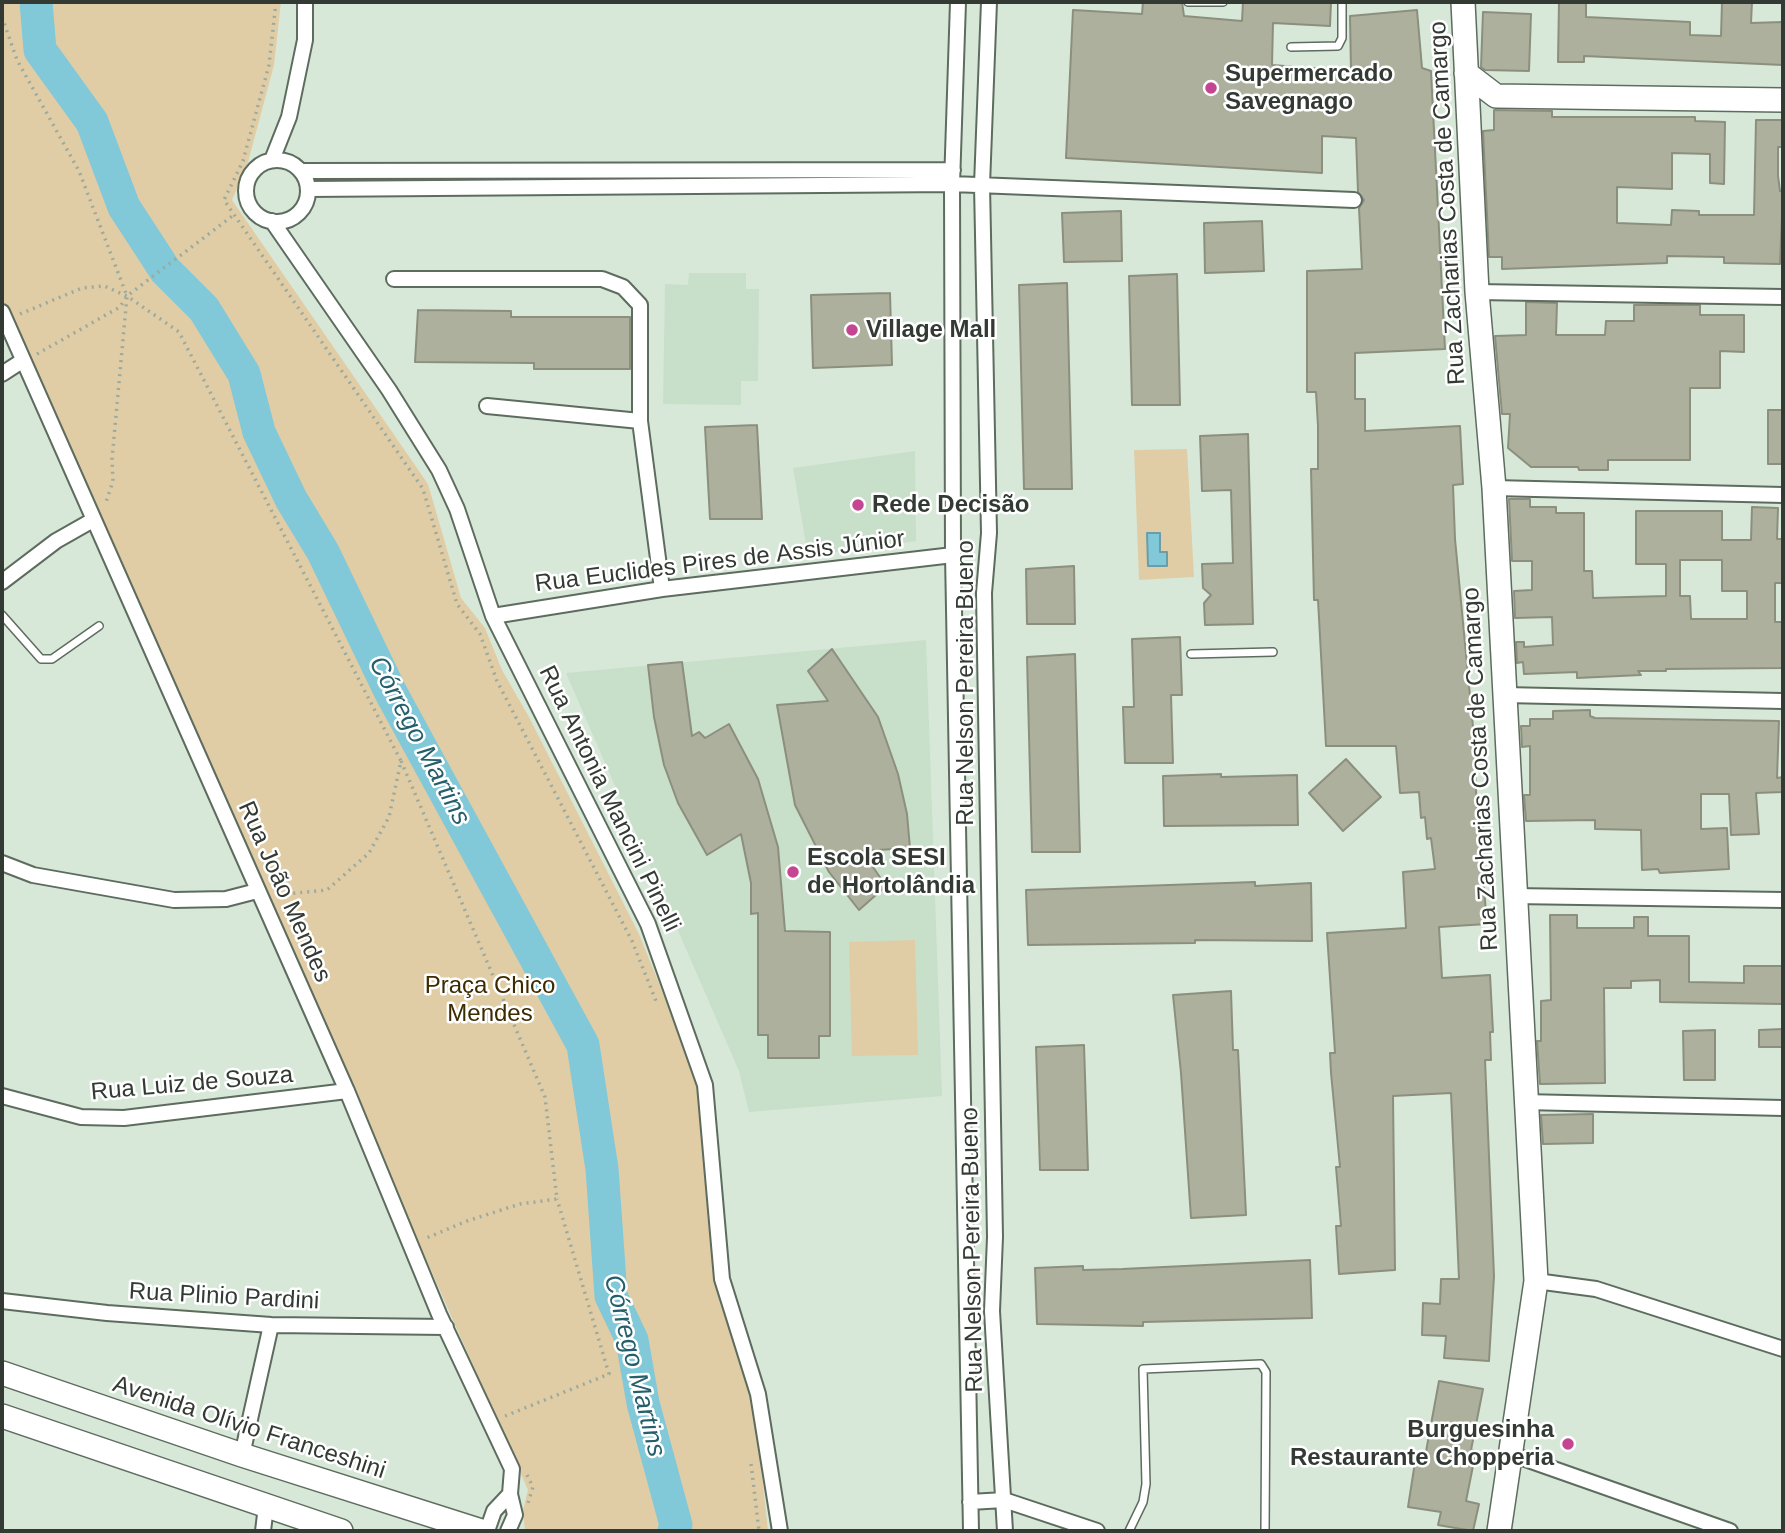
<!DOCTYPE html>
<html>
<head>
<meta charset="utf-8">
<style>
  body { margin:0 }
  #map { position:relative; width:1785px; height:1533px; overflow:hidden; background:#d7e8d9; font-family:Helvetica,sans-serif }
  canvas { display:block }
  .frame { position:absolute; inset:0; border:4px solid #333a34; pointer-events:none }
</style>
</head>
<body>
<div id="map">
<canvas width="1785" height="1533"></canvas>
<div class="frame"></div>
</div>
<script>
const ctx = document.querySelector('canvas').getContext('2d');
ctx.lineJoin = 'round';
function paint(path, color) {
  ctx.fillStyle = color;
  ctx.fill(path, 'evenodd');
}
function shape(rows) {
  const path = new Path2D();
  for (const r of rows) {
    if (r.length === 3) {
      path.moveTo(r[0] + r[2], r[1]);
      path.arc(r[0], r[1], r[2], 0, 2 * Math.PI);
      continue;
    }
    path.moveTo(r[0], r[1]);
    for (let i = 2; i < r.length; i += 2) path.lineTo(r[i], r[i + 1]);
  }
  return path;
}
function strokePath(path, color, width, dash) {
  ctx.strokeStyle = color;
  ctx.lineWidth = width;
  ctx.lineCap = dash ? 'butt' : 'round';
  ctx.setLineDash(dash || []);
  ctx.stroke(path);
}
function write(font, color, halo, rows, align = 'center') {
  ctx.font = font + ' Helvetica,sans-serif';
  ctx.lineWidth = 5;
  ctx.setLineDash([]);
  ctx.textBaseline = 'middle';
  ctx.strokeStyle = halo;
  ctx.fillStyle = color;
  for (const [text, x, y, turn = 0] of rows) {
    ctx.save();
    ctx.translate(x, y);
    ctx.rotate((+turn || 0) * Math.PI / 180);
    ctx.textAlign = isNaN(turn) ? turn : align;
    if (halo) ctx.strokeText(text, 0, 0);
    ctx.fillText(text, 0, 0);
    ctx.restore();
  }
}
paint(shape([
  [689,273,746,273,746,289,759,289,758,381,741,381,741,405,663,404,665,284,688,285],
  [915,451,916,541,808,556,793,468],
  [926,640,942,1096,749,1112,739,1071,566,673]
]), '#c8dfca');
paint(shape([
  [2,2,281,2,274,65,247,166,232,200,428,484,461,598,485,628,502,670,529,717,639,934,683,1043,699,1082,715,1284,753,1392,768,1531,525,1531,523,1510,528,1490,2,298],
  [1187,449,1194,577,1139,580,1134,450],
  [915,940,918,1055,852,1056,849,942]
]), '#e1cda5');
const water = shape([
  [1147,533,1160,533,1160,552,1167,552,1167,566,1148,566,1147,533]
]);
paint(water, '#81c8d8');
strokePath(water, '#6a9da7', 2);
strokePath(shape([
  [36,2,40,50,92,122,124,207,165,270,204,309,244,374,259,432,291,499,323,552,390,691,583,1045,602,1169,611,1296,632,1340,643,1403,676,1525,674,1531]
]), '#81c8d8', 33);
const building = shape([
  [1143,2,1182,2,1184,16,1242,21,1243,2,1331,2,1330,26,1273,23,1272,65,1351,71,1350,16,1417,10,1422,68,1431,71,1445,349,1355,353,1355,399,1365,399,1365,431,1460,426,1463,484,1453,485,1455,539,1473,727,1477,812,1482,812,1484,839,1480,840,1487,924,1439,927,1442,978,1490,975,1493,1032,1490,1032,1491,1060,1485,1060,1494,1276,1489,1361,1444,1358,1446,1336,1422,1335,1423,1303,1440,1304,1441,1279,1459,1279,1451,1093,1393,1096,1395,1270,1339,1274,1336,1226,1341,1226,1336,1167,1340,1167,1331,1073,1330,1053,1335,1053,1327,933,1406,928,1403,872,1435,869,1431,838,1427,839,1425,817,1421,818,1419,792,1400,793,1396,746,1326,746,1318,600,1314,600,1311,469,1318,469,1318,426,1316,392,1307,392,1307,271,1362,269,1359,208,1364,200,1358,192,1356,138,1322,136,1322,173,1066,158,1073,10,1142,14,1143,2],
  [1559,2,1586,2,1586,17,1690,22,1690,35,1721,36,1722,2,1752,2,1751,23,1783,22,1783,65,1584,56,1584,62,1558,62,1559,2],
  [1483,12,1531,14,1529,71,1485,70,1481,67,1483,12],
  [1494,110,1552,111,1552,117,1695,117,1695,121,1725,122,1724,184,1710,183,1710,154,1672,153,1672,189,1617,187,1617,223,1671,225,1672,210,1699,211,1699,215,1754,215,1756,120,1783,120,1783,147,1778,147,1778,176,1780,191,1783,191,1780,264,1724,263,1724,257,1667,256,1667,263,1502,269,1502,257,1489,257,1483,131,1494,130,1494,110],
  [1121,211,1122,261,1064,262,1062,213,1121,211],
  [1262,221,1264,271,1205,273,1204,223,1262,221],
  [1177,274,1180,405,1132,405,1129,276,1177,274],
  [1067,283,1072,489,1024,489,1019,285,1067,283],
  [890,293,892,365,813,368,811,295,890,293],
  [1526,302,1557,303,1556,335,1605,335,1606,321,1634,321,1634,305,1700,305,1700,315,1744,315,1744,352,1720,351,1720,388,1690,388,1690,460,1608,460,1608,470,1579,470,1578,467,1531,467,1508,448,1510,414,1502,414,1495,336,1526,335,1526,302],
  [418,310,511,311,511,317,630,317,630,369,534,369,534,363,415,362,418,310],
  [1768,410,1783,410,1783,464,1768,464,1768,410],
  [757,425,762,519,710,519,705,427,757,425],
  [1248,434,1253,624,1205,625,1204,603,1211,595,1203,588,1202,564,1233,563,1231,490,1202,491,1200,436,1248,434],
  [1509,499,1530,499,1530,507,1556,507,1556,513,1584,513,1584,571,1592,571,1593,598,1666,596,1666,564,1636,564,1636,511,1722,511,1722,540,1751,540,1752,507,1778,508,1777,539,1783,539,1783,583,1775,583,1775,622,1783,622,1783,668,1666,669,1666,671,1638,671,1641,675,1577,678,1577,672,1524,674,1523,662,1517,663,1516,642,1524,642,1524,647,1553,645,1552,617,1515,618,1514,591,1532,590,1532,561,1512,561,1509,499],
  [1680,560,1722,560,1722,591,1747,591,1747,619,1691,619,1690,596,1680,596,1680,560],
  [1074,566,1075,624,1027,624,1026,569,1074,566],
  [1180,637,1182,695,1171,695,1173,763,1125,763,1123,707,1134,707,1132,639,1180,637],
  [832,649,878,717,898,774,907,814,910,848,862,851,886,886,859,910,829,872,795,805,777,705,828,701,808,671,832,649],
  [1075,654,1080,852,1032,852,1027,657,1075,654],
  [682,662,692,736,699,732,705,738,729,724,758,779,778,847,785,931,830,932,830,1036,819,1036,819,1058,768,1058,768,1035,758,1035,758,913,751,914,751,883,741,834,707,855,678,803,664,765,654,717,648,665,682,662],
  [1590,710,1590,716,1595,718,1779,721,1777,778,1783,777,1783,792,1756,793,1759,834,1731,835,1729,794,1701,794,1701,829,1727,828,1729,869,1660,873,1658,869,1642,870,1641,830,1595,829,1595,820,1526,821,1524,795,1530,795,1530,746,1522,747,1521,726,1530,726,1530,719,1553,719,1553,711,1590,710],
  [1346,759,1381,797,1343,831,1309,793,1346,759],
  [1221,774,1221,777,1297,775,1298,825,1164,826,1163,776,1221,774],
  [1255,882,1255,886,1311,883,1312,941,1195,940,1195,943,1028,945,1026,890,1255,882],
  [1550,915,1577,915,1577,928,1634,928,1634,917,1648,917,1648,936,1689,936,1689,982,1744,983,1744,966,1783,966,1783,1004,1660,1002,1660,980,1631,981,1631,988,1604,988,1605,1083,1540,1084,1537,1041,1541,1041,1541,1001,1551,1000,1550,915],
  [1231,991,1233,1050,1238,1050,1246,1215,1191,1218,1181,1073,1173,995,1231,991],
  [1783,1029,1783,1047,1759,1047,1759,1030,1783,1029],
  [1715,1030,1715,1080,1684,1080,1683,1031,1715,1030],
  [1084,1045,1088,1170,1040,1170,1036,1047,1084,1045],
  [1593,1114,1593,1143,1543,1144,1541,1115,1593,1114],
  [1310,1260,1312,1318,1143,1322,1143,1326,1037,1324,1035,1268,1083,1266,1083,1270,1122,1269,1310,1260],
  [1439,1381,1483,1389,1471,1450,1476,1451,1466,1501,1479,1504,1473,1531,1438,1525,1441,1512,1408,1507,1416,1456,1425,1457,1439,1381]
]);
paint(building, '#acb09c');
strokePath(building, '#8c8f7d', 2);
const lane = shape([
  [1188,2,1223,2],
  [1291,47,1338,46,1342,38,1342,2],
  [2,615,41,659,52,659,99,626],
  [1191,654,1273,652],
  [1129,1531,1143,1502,1146,1484,1143,1369,1261,1364,1266,1372,1265,1531]
]);
const street = shape([
  [958,2,952,184,953,555,971,1531],
  [989,2,982,185,989,533,984,593,995,1237,992,1311,1005,1531],
  [272,160,289,117,305,40,305,2],
  [277,191,31],
  [301,171,953,170],
  [308,189,952,184,1354,200],
  [272,221,389,390,439,470,457,509,493,616,648,924,705,1085,722,1279,758,1394,780,1531],
  [394,279,602,279,623,287,640,305,640,421,662,589],
  [1477,292,1783,297],
  [2,312,347,1091,439,1314,512,1469,510,1494,515,1515,508,1531],
  [2,374,22,361],
  [487,406,640,421],
  [1494,488,1783,495],
  [2,582,56,541,93,520],
  [493,616,662,589,953,555],
  [1504,695,1783,701],
  [2,863,33,875,174,900,226,899,257,891],
  [1513,896,1783,900],
  [2,1096,81,1117,124,1118,347,1091],
  [1524,1102,1783,1108],
  [1536,1281,1596,1289,1783,1349],
  [2,1301,107,1313,271,1325,446,1327],
  [1511,1454,1730,1531],
  [242,1455,271,1325],
  [970,1502,1004,1500,1097,1531],
  [263,1531,266,1506],
  [487,1531,494,1511,510,1494]
]);
const primary = shape([
  [1463,2,1477,292,1494,488,1536,1281,1499,1531],
  [1466,73,1496,96,1783,100],
  [2,1373,242,1455,481,1531],
  [2,1416,341,1531]
]);
strokePath(lane, '#5d6c5e', 10);
strokePath(street, '#5d6c5e', 18);
strokePath(primary, '#5d6c5e', 26);
strokePath(shape([
  [276,2,269,65,243,161,224,200,423,489,457,604,480,634,497,681,632,941,656,1001],
  [2,17,17,60,79,171,127,296,112,459,113,481,105,505],
  [20,314,82,288,104,286,127,296,179,332,401,761,389,817,369,853,327,890,275,895],
  [37,354,120,307,127,296,235,214],
  [401,761,545,1097,557,1199,520,1204,467,1221,424,1239],
  [505,1416,609,1374,557,1199],
  [751,1464,759,1531],
  [527,1475,533,1487,528,1503]
]), '#9caa9e', 3.5, [2, 5]);
strokePath(lane, '#fff', 7);
strokePath(street, '#fff', 14);
strokePath(primary, '#fff', 23);
for (const [x, y, r, color] of [
  [1211,88,7,"#c44693"],
  [852,330,7,"#c44693"],
  [858,505,7,"#c44693"],
  [793,872,7,"#c44693"],
  [1568,1444,7,"#c44693"]
]) {
  const dot = new Path2D();
  dot.arc(x, y, r, 0, 2 * Math.PI);
  ctx.fillStyle = color;
  ctx.fill(dot);
  strokePath(dot, '#fff', 2.5);
}
write('bold 24px', '#333a34', '#fff', [
  ["Supermercado",1225,74],
  ["Savegnago",1225,102],
  ["Village Mall",866,330],
  ["Rede Decisão",872,505],
  ["Escola SESI",807,858],
  ["de Hortolândia",807,886],
  ["Burguesinha",1554,1430,"right"],
  ["Restaurante Chopperia",1554,1458,"right"]
], 'left');
write('24px', '#333a34', '#fff', [
  ["Rua Zacharias Costa de Camargo",1448,203,-93],
  ["Rua Euclides Pires de Assis Júnior",720,562,-7],
  ["Rua Nelson Pereira Bueno",966,683,-90],
  ["Rua Zacharias Costa de Camargo",1481,769,-93],
  ["Rua Antonia Mancini Pinelli",609,799,64],
  ["Rua João Mendes",284,892,66],
  ["Rua Luiz de Souza",192,1084,-5],
  ["Rua Nelson Pereira Bueno",973,1250,-91],
  ["Rua Plinio Pardini",224,1297,3],
  ["Avenida Olívio Franceshini",249,1428,18]
]);
write('24px', '#3d2b00', '#fff', [
  ["Praça Chico",490,986],
  ["Mendes",490,1014]
]);
write('italic 26px', '#245f6b', '#fff', [
  ["Córrego Martins",419,741,62],
  ["Córrego Martins",634,1366,76]
]);
</script>
</body>
</html>
